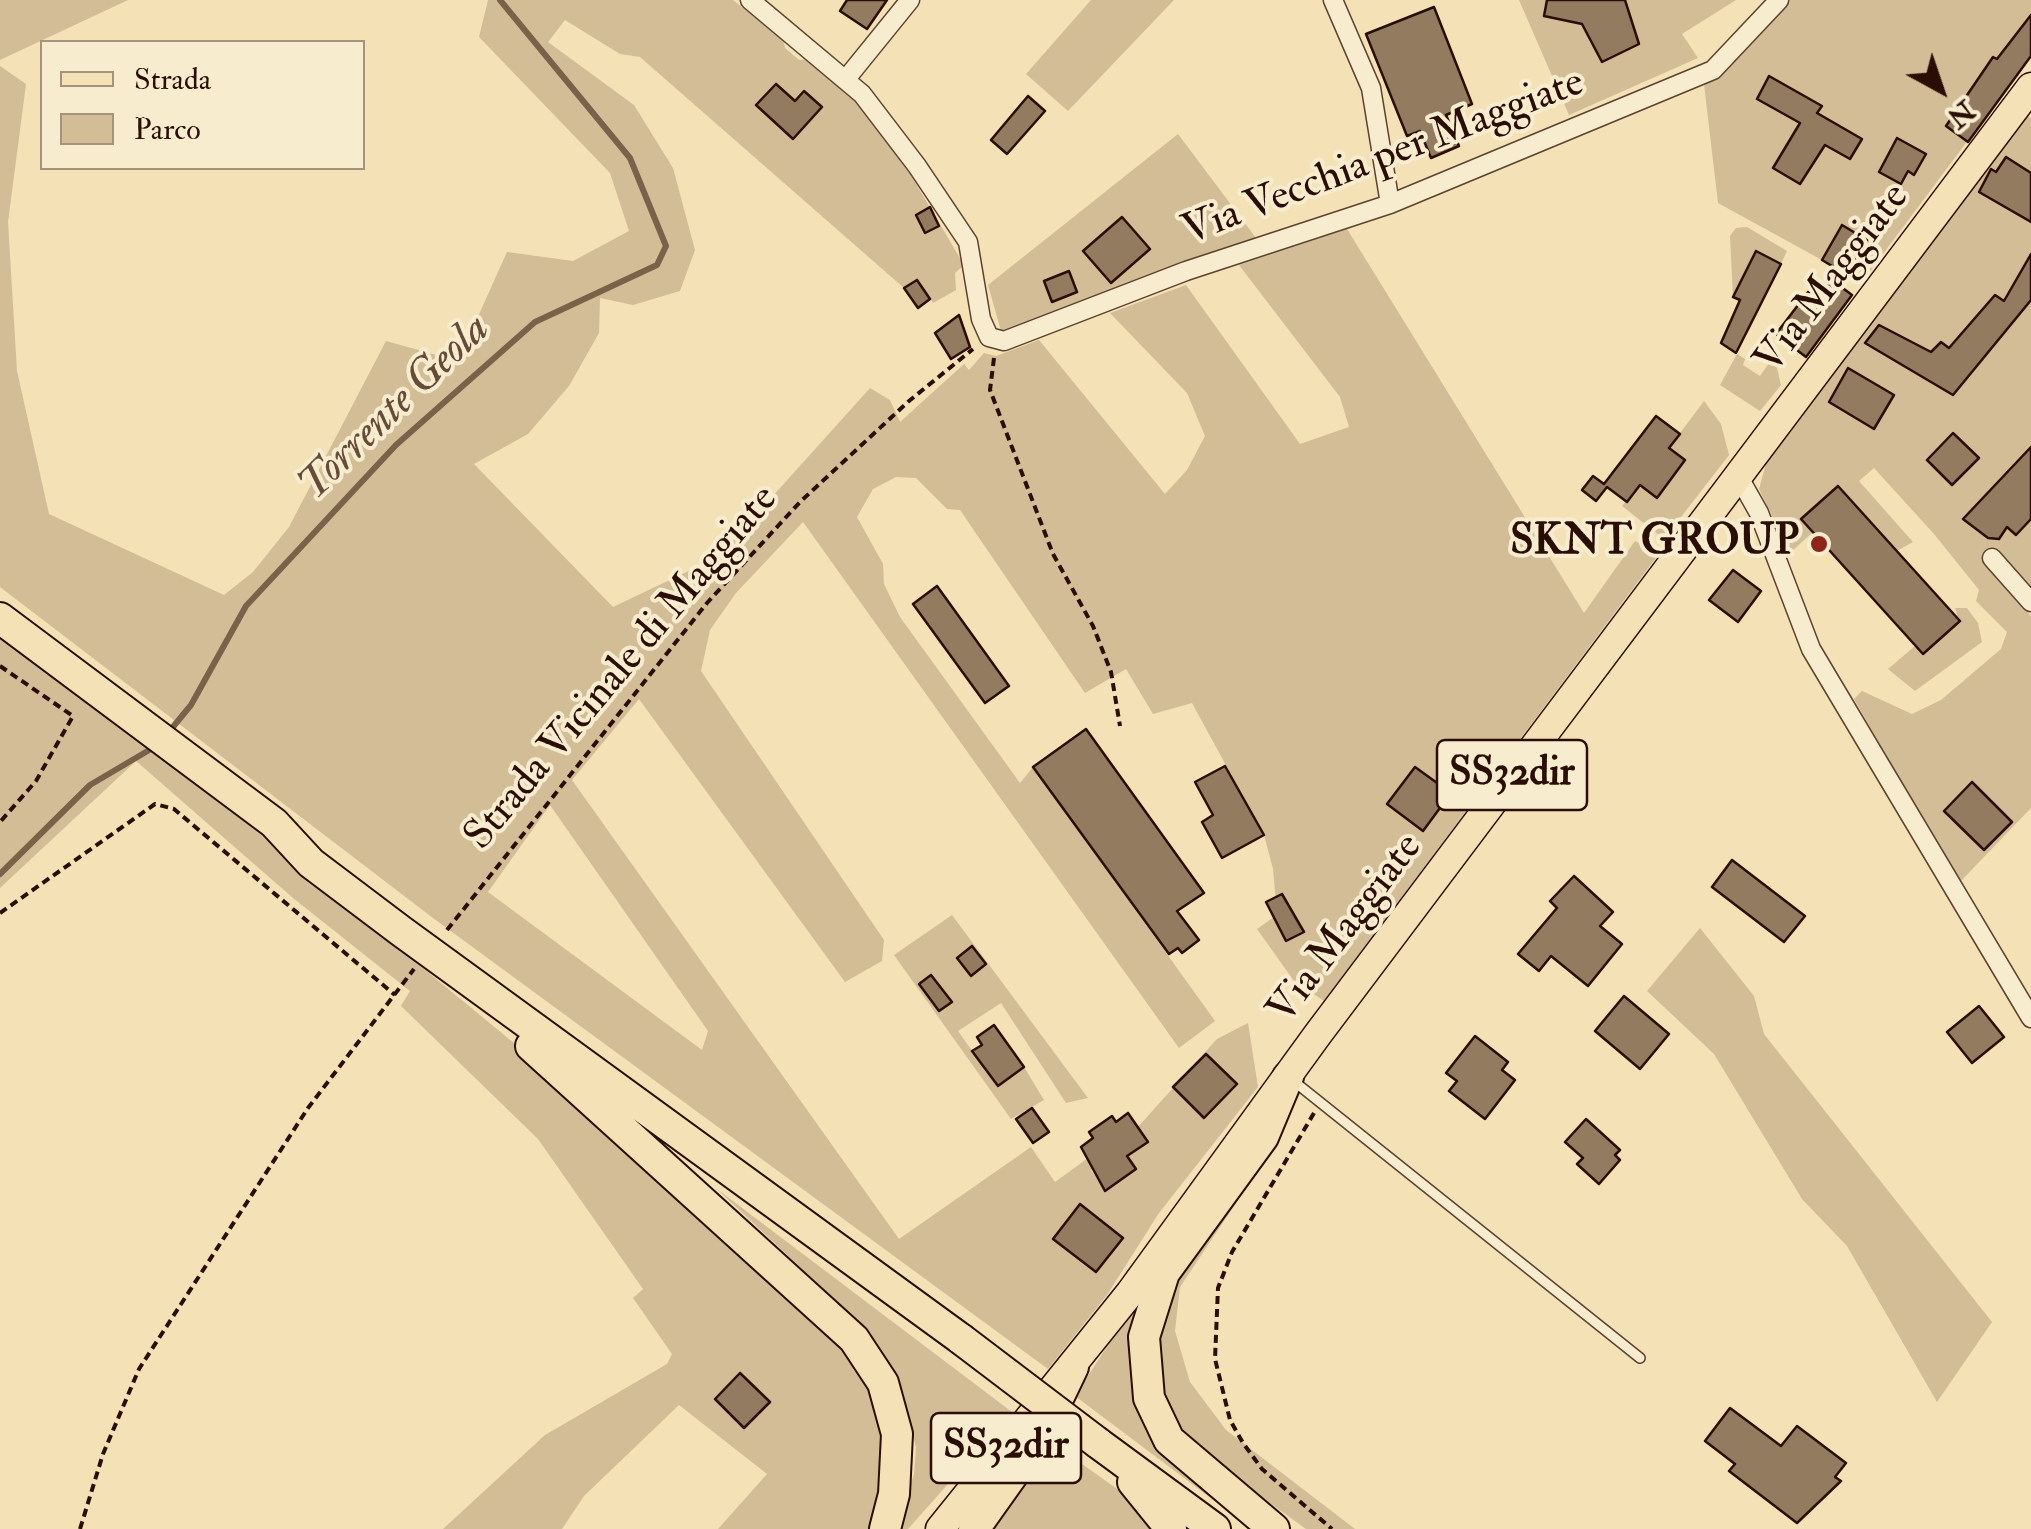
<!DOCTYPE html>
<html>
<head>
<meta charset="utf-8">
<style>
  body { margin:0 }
  #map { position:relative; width:2031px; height:1529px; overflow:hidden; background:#f4e1b5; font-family:"IM FELL Double Pica",serif }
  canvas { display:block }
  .legend { position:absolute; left:40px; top:40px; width:325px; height:130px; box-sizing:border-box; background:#f8eccf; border:2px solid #a6937d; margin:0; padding:12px 18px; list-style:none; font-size:30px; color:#2a0d03 }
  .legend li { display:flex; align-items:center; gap:20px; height:50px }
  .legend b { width:50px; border:2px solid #a6937d }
  .north { position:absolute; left:1891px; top:40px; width:100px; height:100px; -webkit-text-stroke:8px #f8eccf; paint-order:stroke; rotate:140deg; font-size:28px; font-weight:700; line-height:40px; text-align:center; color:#2a0d03 }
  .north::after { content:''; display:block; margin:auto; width:35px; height:45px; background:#2a0d03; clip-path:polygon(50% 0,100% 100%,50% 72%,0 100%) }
</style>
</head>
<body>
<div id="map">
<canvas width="2031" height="1529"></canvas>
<ul class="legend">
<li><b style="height:12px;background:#f4e1b5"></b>Strada</li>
<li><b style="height:28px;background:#d2bd97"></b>Parco</li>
</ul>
<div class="north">N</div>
</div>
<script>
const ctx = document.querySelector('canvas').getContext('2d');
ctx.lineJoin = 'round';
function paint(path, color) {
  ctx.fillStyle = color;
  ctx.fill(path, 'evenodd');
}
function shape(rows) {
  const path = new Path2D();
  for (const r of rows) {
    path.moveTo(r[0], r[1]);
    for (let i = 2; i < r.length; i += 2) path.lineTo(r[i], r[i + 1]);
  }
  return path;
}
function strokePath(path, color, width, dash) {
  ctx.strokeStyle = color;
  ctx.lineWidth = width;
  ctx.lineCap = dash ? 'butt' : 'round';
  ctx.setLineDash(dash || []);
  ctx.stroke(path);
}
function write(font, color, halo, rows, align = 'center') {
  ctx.font = font + ' "IM FELL Double Pica",serif';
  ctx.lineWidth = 8;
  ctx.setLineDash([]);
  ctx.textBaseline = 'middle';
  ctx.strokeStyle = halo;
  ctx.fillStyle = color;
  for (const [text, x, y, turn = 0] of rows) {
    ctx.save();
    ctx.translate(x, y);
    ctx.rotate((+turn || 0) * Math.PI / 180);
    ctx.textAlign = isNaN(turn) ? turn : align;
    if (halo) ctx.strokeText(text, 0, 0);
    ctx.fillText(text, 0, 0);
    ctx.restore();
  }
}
paint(shape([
  [0,0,128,0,0,60],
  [488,0,733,0,783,39,785,48,799,60,810,59,860,105,902,160,964,265,955,273,956,290,933,303,917,280,904,288,640,57,620,54,565,20,548,42,634,105,673,168,695,250,680,291,633,305,600,298,599,333,569,386,528,434,474,464,613,607,718,557,870,388,890,400,900,422,964,364,969,370,984,353,996,356,1039,340,1165,494,1187,470,1205,436,1187,393,1110,313,1186,285,1300,444,1349,427,1340,397,1239,265,1347,229,1584,613,1635,541,1658,555,1324,1001,1294,981,1257,929,1277,915,1273,869,1264,835,1192,703,1153,714,1126,669,1085,693,960,510,947,509,916,478,896,477,873,489,857,517,883,564,884,584,900,617,1020,783,1033,767,1215,1021,1179,1048,803,522,736,593,710,630,701,671,884,940,882,961,845,982,639,699,572,780,899,1239,1031,1147,1055,1182,1088,1158,1095,1167,1091,1170,1105,1190,1127,1156,1147,1142,1137,1128,1217,1039,1248,1023,1258,1087,1159,1213,1107,1295,1048,1369,433,918,0,587,0,66,26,84,8,222,17,371,49,514,224,595,253,572,289,527,386,341,458,361,507,252,573,261,629,231,610,173,479,37],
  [550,805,708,1031,702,1050,488,892],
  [1091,0,1174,0,1068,111,1026,74],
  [1519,0,1736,0,1682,34,1698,58,1569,115],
  [1787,0,2031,0,2031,56,1862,282,1718,203,1704,84],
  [2026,115,2031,118,2031,588,2018,602,2031,616,2031,808,1959,883,1854,699,1862,691,1912,714,1941,700,2001,649,2007,632,1976,601,1979,590,1934,534,1874,468,1859,481,1913,542,1895,552,1802,520,1813,532,1790,553,1759,489,1767,460],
  [1178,134,1256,238,1001,331,988,285],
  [1747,227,1787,251,1781,264,1756,252,1733,297,1730,236,1736,228],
  [1737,354,1745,359,1743,365,1760,376,1774,356,1781,385,1760,411,1720,385],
  [1704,401,1721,424,1729,455,1664,539,1622,506,1640,485,1657,497,1685,461,1669,448],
  [1955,608,1967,608,1978,623,1982,642,1915,691,1888,669,1915,646,1924,654,1959,621],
  [0,629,266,835,310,884,351,909,520,1048,840,1340,871,1379,889,1424,878,1514,869,1529,718,1529,767,1474,679,1405,584,1496,562,1529,443,1529,545,1435,667,1364,672,1354,633,1298,643,1289,538,1139,401,1006,410,991,293,898,136,761,0,888],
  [952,915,1088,1098,1066,1103,1001,1003,958,1031,997,1086,1024,1067,1044,1100,1011,1119,894,955],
  [1700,928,1754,996,1764,1034,1992,1322,1937,1402,1847,1246,1802,1199,1714,1054,1647,991],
  [1254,1176,1180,1287,1175,1331,1190,1382,1226,1430,1355,1529,1306,1529,1205,1456,1175,1426,1158,1387,1155,1342,1163,1305,1182,1269],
  [717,1189,1012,1412,908,1529,896,1529,914,1474,916,1447,897,1375,867,1330],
  [1132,1308,1139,1313,1136,1392,1252,1529,1075,1396],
  [1051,1442,1144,1508,1159,1529,984,1529]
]), '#d2bd97');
strokePath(shape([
  [168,733,191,705,246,606,396,445,535,322,657,265,666,246,630,158,500,0],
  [0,874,90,785,156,746]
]), '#7a6149', 6);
const building = shape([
  [847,0,887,0,867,29,840,11,847,0],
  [1547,0,1625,0,1639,44,1602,62,1582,24,1544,16,1547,0],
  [1434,7,1472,104,1446,115,1459,146,1431,158,1420,131,1407,136,1366,34,1434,7],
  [2031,15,2031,56,1968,142,1946,126,1993,57,1997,59,2031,15],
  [1769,76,1822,106,1817,113,1862,139,1850,159,1825,145,1800,184,1773,168,1800,123,1757,99,1769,76],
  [776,84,795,101,804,91,822,107,793,139,756,105,776,84],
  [1028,96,1045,111,1007,154,991,140,1028,96],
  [1897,138,1926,154,1914,175,1908,171,1901,184,1879,172,1897,138],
  [2006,157,2031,173,2031,222,1979,192,1991,169,1996,172,2006,157],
  [930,207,939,226,925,233,916,215,930,207],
  [1122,217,1150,249,1111,283,1083,251,1122,217],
  [1842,225,1867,240,1847,275,1822,260,1842,225],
  [1756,251,1781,264,1736,353,1721,343,1740,300,1733,297,1756,251],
  [2031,254,2031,300,1953,395,1865,343,1879,325,1931,352,1941,342,1949,348,1995,295,2004,301,2031,254],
  [1069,271,1077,292,1052,302,1044,281,1069,271],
  [917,280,930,299,918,308,904,288,917,280],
  [1832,280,1852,295,1806,357,1776,334,1808,292,1817,299,1832,280],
  [959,315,970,347,951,359,935,333,959,315],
  [1848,368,1894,395,1874,429,1829,402,1848,368],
  [1656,416,1680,434,1669,448,1685,460,1657,498,1640,485,1627,502,1607,487,1596,501,1582,490,1593,476,1604,484,1656,416],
  [1953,433,1979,458,1952,485,1927,460,1953,433],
  [2031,447,2031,519,2016,535,2007,527,1999,539,1988,538,1963,519,2031,447],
  [1838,486,1960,621,1923,654,1801,519,1838,486],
  [1733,570,1761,591,1738,622,1709,600,1733,570],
  [937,586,1009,686,985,703,913,604,937,586],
  [1086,729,1204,893,1177,911,1199,940,1182,953,1178,948,1169,954,1033,767,1086,729],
  [1225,766,1264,835,1222,858,1202,822,1213,815,1195,782,1225,766],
  [1415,767,1451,793,1423,831,1387,804,1415,767],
  [1972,782,2012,822,1984,850,1944,811,1972,782],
  [1732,860,1805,916,1784,942,1712,887,1732,860],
  [1574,876,1613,912,1600,926,1622,944,1588,986,1551,956,1539,971,1518,954,1557,908,1550,901,1574,876],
  [1282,894,1304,932,1286,941,1266,902,1282,894],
  [972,946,986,964,971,976,957,958,972,946],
  [931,975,952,1002,939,1011,919,984,931,975],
  [1624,996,1669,1034,1640,1069,1595,1031,1624,996],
  [1979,1006,2004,1037,1972,1063,1947,1032,1979,1006],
  [994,1025,1024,1067,998,1086,972,1051,982,1045,977,1037,994,1025],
  [1475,1036,1508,1062,1502,1070,1515,1080,1485,1119,1449,1091,1457,1081,1446,1073,1475,1036],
  [1206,1054,1237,1084,1204,1118,1173,1087,1206,1054],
  [1032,1108,1049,1132,1033,1143,1016,1119,1032,1108],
  [1128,1113,1148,1142,1127,1156,1136,1169,1105,1191,1081,1147,1093,1138,1089,1132,1112,1116,1116,1122,1128,1113],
  [1586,1119,1620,1150,1615,1155,1620,1160,1599,1184,1577,1164,1583,1158,1565,1142,1586,1119],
  [1080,1204,1123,1238,1096,1272,1053,1239,1080,1204],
  [740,1373,770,1402,744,1428,715,1399,740,1373],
  [1730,1408,1781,1446,1797,1426,1846,1463,1835,1477,1841,1481,1797,1523,1729,1471,1735,1464,1705,1441,1730,1408]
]);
paint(building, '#937b60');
strokePath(building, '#2a0d03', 2.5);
const service = shape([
  [1291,1079,1640,1358]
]);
const minor = shape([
  [750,0,862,94,917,166,968,242,981,319,989,337,1004,341,1186,271,1390,204,1713,70,1779,0],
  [1333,0,1371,88,1390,204],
  [846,79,910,0],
  [1737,474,1759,513,1811,649,2031,1018],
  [1992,558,2031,602]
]);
const primary = shape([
  [940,1529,1130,1293,1318,1034,2031,87]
]);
const trunk = shape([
  [0,618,274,823,311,863,401,931,961,1339],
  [531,1046,854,1339,883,1383,897,1434,894,1494,885,1529],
  [1098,1443,1215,1529],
  [1133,1482,1171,1529],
  [974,1529,1040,1436,1073,1367],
  [1274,1529,1169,1440,1149,1398,1144,1337,1164,1273,1263,1137,1288,1077]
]);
strokePath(service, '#5c4230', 12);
strokePath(minor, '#5c4230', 21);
strokePath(primary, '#2a0d03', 31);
strokePath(trunk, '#2a0d03', 34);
strokePath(shape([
  [994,358,990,390,1053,554,1093,626,1111,672,1120,726],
  [0,666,73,716,36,781,0,822],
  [0,913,155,804,174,809,395,995],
  [447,930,707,603,800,502,909,401,973,349],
  [1314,1113,1232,1252,1218,1288,1215,1359,1230,1420,1243,1443,1262,1469,1332,1529],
  [80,1529,103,1454,139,1369,308,1108,414,969]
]), '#2a0d03', 4, [8, 5]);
strokePath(service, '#f8eccf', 9);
strokePath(minor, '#f8eccf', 18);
strokePath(primary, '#f4e1b5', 28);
strokePath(trunk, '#f4e1b5', 30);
const trunkBridge = shape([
  [961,1339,1098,1443]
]);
strokePath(trunkBridge, '#2a0d03', 34, []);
strokePath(trunkBridge, '#f4e1b5', 30);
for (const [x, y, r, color] of [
  [1819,544,10,"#8f2418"]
]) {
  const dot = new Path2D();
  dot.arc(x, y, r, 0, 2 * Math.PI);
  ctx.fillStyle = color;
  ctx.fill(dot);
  strokePath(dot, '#f8eccf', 4);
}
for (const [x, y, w] of [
  [1512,775,150],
  [1006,1448,150]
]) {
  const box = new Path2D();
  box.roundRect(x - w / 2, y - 35, w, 70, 8);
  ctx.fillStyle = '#f8eccf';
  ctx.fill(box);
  strokePath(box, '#2a0d03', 2.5);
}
write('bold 40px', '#2a0d03', null, [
  ["SS32dir",1512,775],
  ["SS32dir",1006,1448]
]);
write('42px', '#2a0d03', '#f8eccf', [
  ["Via Vecchia per Maggiate",1384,159,-21],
  ["Via Maggiate",1834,280,-53],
  ["Strada Vicinale di Maggiate",623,669,-50],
  ["Via Maggiate",1347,930,-53]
]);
write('bold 42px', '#2a0d03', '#f8eccf', [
  ["SKNT GROUP",1799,544]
], 'right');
write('italic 45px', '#664c38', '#f8eccf', [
  ["Torrente Geola",396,409,-44]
]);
</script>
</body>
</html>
